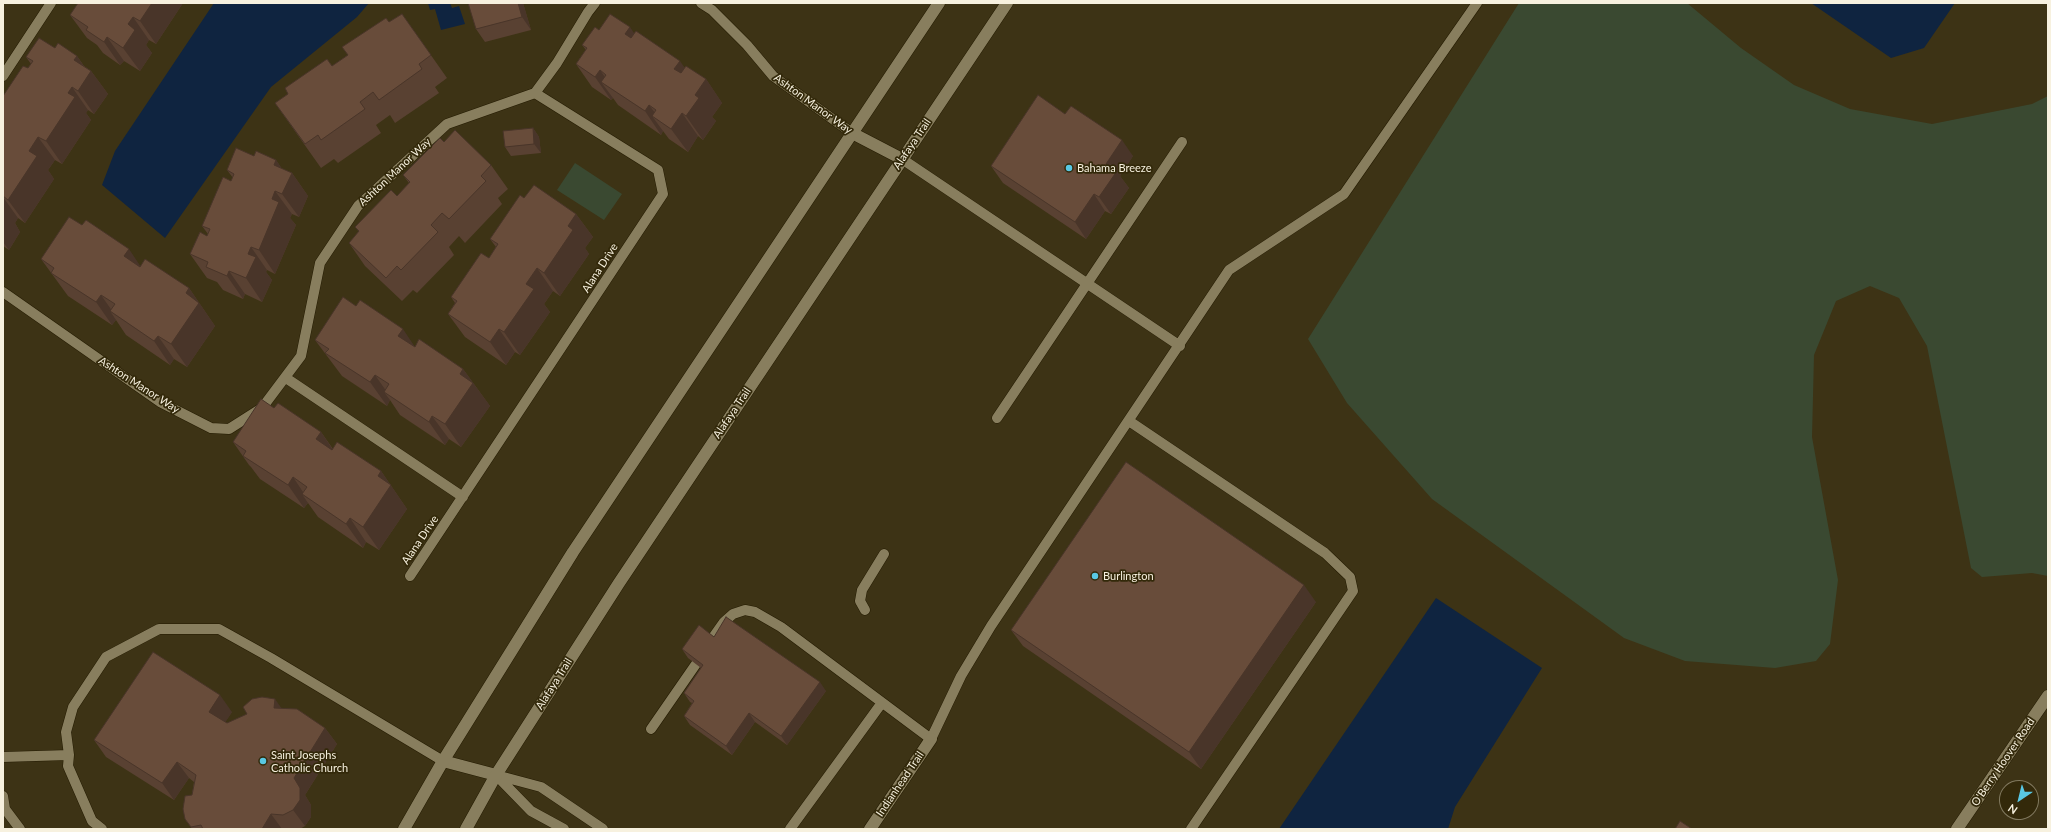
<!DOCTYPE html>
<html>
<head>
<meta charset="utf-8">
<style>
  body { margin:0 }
  #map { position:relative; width:2051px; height:832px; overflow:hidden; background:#3d3315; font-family:Lato,sans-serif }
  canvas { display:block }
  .frame { position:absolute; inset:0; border:4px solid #f7f1df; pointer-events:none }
  .north { position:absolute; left:1999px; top:780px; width:40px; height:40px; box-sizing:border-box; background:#33290a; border:1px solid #81795f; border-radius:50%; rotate:215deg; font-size:11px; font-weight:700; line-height:16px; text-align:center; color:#f7f1df }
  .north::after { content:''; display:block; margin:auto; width:14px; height:18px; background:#59c8e4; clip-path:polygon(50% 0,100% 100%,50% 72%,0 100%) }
</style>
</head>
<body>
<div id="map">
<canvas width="2051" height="832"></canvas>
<div class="frame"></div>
<div class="north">N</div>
</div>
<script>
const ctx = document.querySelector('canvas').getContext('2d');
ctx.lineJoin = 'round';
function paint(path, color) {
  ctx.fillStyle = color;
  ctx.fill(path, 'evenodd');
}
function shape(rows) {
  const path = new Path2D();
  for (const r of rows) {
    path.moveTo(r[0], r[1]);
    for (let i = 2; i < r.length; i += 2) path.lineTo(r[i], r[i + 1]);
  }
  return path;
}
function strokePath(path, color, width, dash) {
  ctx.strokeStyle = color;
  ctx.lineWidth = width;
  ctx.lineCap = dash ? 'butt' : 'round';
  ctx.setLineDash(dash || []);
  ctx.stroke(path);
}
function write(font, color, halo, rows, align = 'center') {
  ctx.font = font + ' Lato,sans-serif';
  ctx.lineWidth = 3.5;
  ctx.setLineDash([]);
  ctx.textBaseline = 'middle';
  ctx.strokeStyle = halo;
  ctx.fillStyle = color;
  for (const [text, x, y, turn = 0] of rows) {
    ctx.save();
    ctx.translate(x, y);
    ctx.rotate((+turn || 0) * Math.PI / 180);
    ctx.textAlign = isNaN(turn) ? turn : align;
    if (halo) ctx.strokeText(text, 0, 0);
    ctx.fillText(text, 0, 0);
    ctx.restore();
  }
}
paint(shape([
  [1519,3,1687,3,1741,48,1794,85,1850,109,1932,124,2032,104,2048,96,2048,576,2032,573,1982,577,1971,568,1927,346,1899,298,1870,286,1836,301,1814,355,1812,437,1838,580,1830,644,1816,661,1775,668,1685,661,1624,638,1432,499,1347,403,1308,339],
  [575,163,622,194,604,220,557,190]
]), '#3a4931');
paint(shape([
  [214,3,369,3,357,17,271,87,165,238,102,185,115,151],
  [428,3,450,3,452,8,459,6,465,24,441,30,435,9,430,10],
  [1811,3,1955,3,1924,48,1891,58],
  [1436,598,1542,668,1455,807,1448,829,1279,829]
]), '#0f2440');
const lane = shape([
  [701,3,712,10,747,45,773,76,852,133],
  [3,76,51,3],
  [902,159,1180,346],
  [3,292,160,402,211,428,229,429,262,408,301,356,320,263,358,206,447,124,535,93,557,63,588,12,595,3],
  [286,378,463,497],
  [997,418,1182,142],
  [1129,421,1325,553,1350,577,1353,591,1191,829],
  [410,576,663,194,658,170,535,93],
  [865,610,860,601,862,590,884,554],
  [712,639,724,622,733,614,745,610,755,612,781,627,931,739,961,676,991,626,1229,270,1344,194,1477,3],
  [651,729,696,664],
  [3,757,69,755],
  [496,775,541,787,603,829],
  [496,775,531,811,564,829],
  [3,796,5,809,20,829],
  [102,829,92,821,68,766,69,755,66,732,73,707,106,657,159,629,219,629,271,658,443,761],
  [790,829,881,704]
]);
const street = shape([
  [852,133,902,159],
  [443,761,496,775],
  [870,829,931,739],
  [1957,829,2048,696]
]);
const secondary = shape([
  [404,829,443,761,573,552,939,3],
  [466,829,496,775,619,583,1007,3]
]);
strokePath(lane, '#241b00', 11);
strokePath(street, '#241b00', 13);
strokePath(secondary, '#241b00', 13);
strokePath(lane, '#887e5e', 10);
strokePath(street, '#887e5e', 12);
strokePath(secondary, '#887e5e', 12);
paint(shape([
  [183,3,156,44,149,40,146,45,152,53,140,71,124,61,120,65,103,53,97,45,87,38,70,15],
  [523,3,531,30,485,42,476,29],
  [402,14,447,78,435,87,439,93,395,123,390,115,376,125,381,133,338,163,334,159,321,168,275,103,288,94,327,59,332,66,348,55,389,22],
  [599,30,634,33,685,68,706,79,722,103,712,117,716,121,703,140,698,136,688,152,669,139,663,131,661,135,618,105,613,98,611,100,592,87,576,64,586,50,582,45],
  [55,48,77,56,84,66,91,71,108,94,94,114,88,110,86,113,91,120,62,164,55,160,48,170,54,179,25,223,18,218,15,223,20,232,9,250,3,246,3,96,28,68,31,64,26,57],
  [1065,114,1133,156,1120,176,1129,188,1111,214,1105,211,1086,239,1003,183,991,166],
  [533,128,539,137,541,153,511,156,505,147],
  [444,142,491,165,508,189,498,198,502,204,465,243,459,236,449,247,454,255,417,293,413,290,402,301,365,266,349,243,359,232,355,227,397,196,409,183,403,175],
  [254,156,276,160,282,169,292,173,308,196,299,217,292,214,290,218,296,225,275,274,267,270,266,272,272,280,262,302,245,294,243,299,223,290,217,282,207,278,190,254,207,236,208,234,202,226,231,181,233,178,227,170],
  [524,198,576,214,593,237,585,248,589,254,560,296,553,291,544,304,550,312,520,355,515,352,506,365,465,337,448,314,455,303,451,297,489,258,496,247,490,239],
  [41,259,141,266,189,288,215,326,187,367,174,359,170,365,126,335,116,320,112,325,68,296],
  [315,340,415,346,463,369,490,406,461,447,449,439,445,445,400,415,390,400,387,406,342,376],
  [274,408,321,432,333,449,381,471,407,509,379,550,366,542,363,548,318,517,308,503,304,508,260,479,251,467,249,465,233,442],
  [1316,602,1201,769,1023,646,1011,630],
  [714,637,826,691,787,745,755,722,732,755,690,725,684,716,692,703,690,702,684,693,701,668,688,658,682,649],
  [281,708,325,728,337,744,305,795,311,805,311,817,305,826,300,829,192,829,185,819,192,795,194,782,189,778,174,800,106,757,94,740,232,712,225,722,227,723]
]), '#594132');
paint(shape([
  [152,3,183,3,156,44,140,21],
  [518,3,523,3,531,30,522,17],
  [133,17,149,40,146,45,152,53,140,71,123,48,128,24],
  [630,27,646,51,625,34],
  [107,37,124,61,120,65,104,42],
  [77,56,89,74,91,71,108,94,94,114,78,91,74,60],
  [680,61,696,84,674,69],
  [600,70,614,90,601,82,613,98,611,100,595,77],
  [706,79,722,103,712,117,716,121,703,140,686,116,695,95],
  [72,87,88,110,86,113,91,120,62,164,46,141,68,93],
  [649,105,662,122,652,116,663,131,661,135,645,111],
  [682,113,698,136,688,152,671,129],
  [533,128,539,137,541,153,534,144],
  [38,137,55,160,48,170,54,179,25,223,8,200,29,151],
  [1122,140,1133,156,1120,176,1129,188,1111,214,1099,197,1106,164],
  [276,160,289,179,292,173,308,196,299,217,282,194,274,165],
  [275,191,292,214,290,218,296,225,275,274,259,250,272,199],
  [1094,194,1105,211,1086,239,1075,222],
  [3,197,18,218,15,223,20,232,9,250,3,242],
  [576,214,593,237,585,248,589,254,560,296,544,273,568,226],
  [251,247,267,270,266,272,272,280,262,302,246,278,248,254],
  [129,249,145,273,124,256],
  [537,268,553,291,544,304,550,312,520,355,504,332,526,284],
  [229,271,245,294,243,299,227,276],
  [189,288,215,326,187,367,171,344,186,293],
  [101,295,115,315,110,311,116,320,112,325,96,302],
  [403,329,419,353,398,336],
  [499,329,515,352,506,365,490,342],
  [158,336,174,359,170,365,154,341],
  [463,369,490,406,461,447,445,424,460,374],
  [375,375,389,395,384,392,390,400,387,406,370,382],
  [432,416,449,439,445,445,429,422],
  [321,432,337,456,316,439],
  [381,471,407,509,379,550,363,527,378,476],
  [293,477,307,498,302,494,308,503,304,508,288,485],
  [350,518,366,542,363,548,346,524],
  [1304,585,1316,602,1201,769,1189,752],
  [820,682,826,691,787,745,781,736],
  [220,695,232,712,221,729,209,712],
  [275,699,287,716,274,708],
  [749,713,755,722,732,755,726,746],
  [325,728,337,744,305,795,311,805,311,817,305,826,293,810,294,778],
  [177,762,189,778,174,800,162,783],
  [271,814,282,829,262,829]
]), '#493529');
const building = shape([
  [78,3,152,3,140,21,133,17,128,24,135,30,123,48,107,37,104,42,86,30,88,27,70,15,78,3],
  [468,3,518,3,522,17,476,29,468,3],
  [402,14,431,55,419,64,422,69,379,100,373,92,360,102,365,109,321,140,318,135,305,144,275,103,288,94,285,88,327,59,332,66,348,55,342,47,386,18,389,22,402,14],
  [610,14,630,27,625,34,631,38,636,31,680,61,674,69,681,73,686,66,706,79,695,95,699,98,686,116,682,113,671,129,652,116,656,110,649,105,645,111,601,82,606,75,600,70,595,77,576,64,587,48,582,45,595,27,599,30,610,14],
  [39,38,55,48,58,43,77,56,74,60,91,71,78,91,72,87,68,93,75,97,46,141,38,137,29,151,37,156,8,200,3,196,3,96,23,66,28,68,33,61,26,57,39,38],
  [1038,95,1065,114,1071,106,1122,140,1106,164,1117,171,1099,197,1094,194,1075,222,991,166,1038,95],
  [533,128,534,144,505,147,503,131,533,128],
  [455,130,491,165,481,176,486,181,449,219,442,213,431,225,438,232,401,270,397,266,386,278,349,243,359,231,355,227,391,190,397,196,410,182,403,175,440,138,444,142,455,130],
  [236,148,254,156,256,151,276,160,274,165,292,173,282,194,275,191,272,199,279,202,259,250,251,247,248,254,256,257,246,278,229,271,227,276,206,267,208,262,190,254,200,232,207,236,210,229,202,226,223,177,231,181,234,174,227,170,236,148],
  [534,185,576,214,568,226,573,230,544,273,537,268,526,284,534,289,504,332,499,329,490,342,448,314,457,301,451,297,481,253,489,258,498,244,490,239,520,195,524,198,534,185],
  [69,217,82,225,86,220,129,249,124,256,140,267,145,259,189,288,186,293,199,303,171,344,158,336,154,341,110,311,115,304,101,295,96,302,51,273,54,268,41,259,69,217],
  [343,297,356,306,360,300,403,329,398,336,415,347,419,339,463,369,460,374,473,383,445,424,432,416,429,422,384,392,389,384,375,375,370,382,325,353,329,349,315,340,343,297],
  [261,399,274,408,278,403,321,432,316,439,332,450,337,442,381,471,378,476,391,485,363,527,350,518,346,524,302,494,307,487,293,477,288,485,243,456,246,451,233,442,261,399],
  [1126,462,1304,585,1189,752,1011,630,1126,462],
  [726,617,820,682,781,736,749,713,726,746,684,716,694,701,684,693,703,665,682,649,699,625,714,637,726,617],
  [153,652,220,695,209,712,227,723,247,714,243,707,252,699,262,697,275,699,274,708,297,709,325,728,294,778,300,788,300,800,293,810,283,815,271,814,262,829,203,829,201,825,191,827,185,819,183,809,185,796,192,795,196,775,177,762,162,783,94,740,153,652],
  [1680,821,1692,829,1675,829,1680,821]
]);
paint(building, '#684c3a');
strokePath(building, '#493529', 1);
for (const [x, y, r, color] of [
  [1069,168,4,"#59c8e4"],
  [1095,576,4,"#59c8e4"],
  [263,761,4,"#59c8e4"]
]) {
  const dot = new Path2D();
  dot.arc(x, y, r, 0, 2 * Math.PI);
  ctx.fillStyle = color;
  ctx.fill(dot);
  strokePath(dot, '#33290a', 1.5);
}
write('11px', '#f7f1df', '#33290a', [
  ["Ashton Manor Way",813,104,36],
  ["Alafaya Trail",912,144,-56],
  ["Ashton Manor Way",395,172,-43],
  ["Alana Drive",600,268,-57],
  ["Ashton Manor Way",139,385,33],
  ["Alafaya Trail",732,413,-56],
  ["Alana Drive",420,540,-56],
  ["Alafaya Trail",554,684,-58],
  ["O'Berry Hoover Road",2003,762,-56],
  ["Indianhead Trail",900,784,-56]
]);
write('11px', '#f7f1df', '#33290a', [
  ["Bahama Breeze",1077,168],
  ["Burlington",1103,576],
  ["Saint Josephs",271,755],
  ["Catholic Church",271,768]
], 'left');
</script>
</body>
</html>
